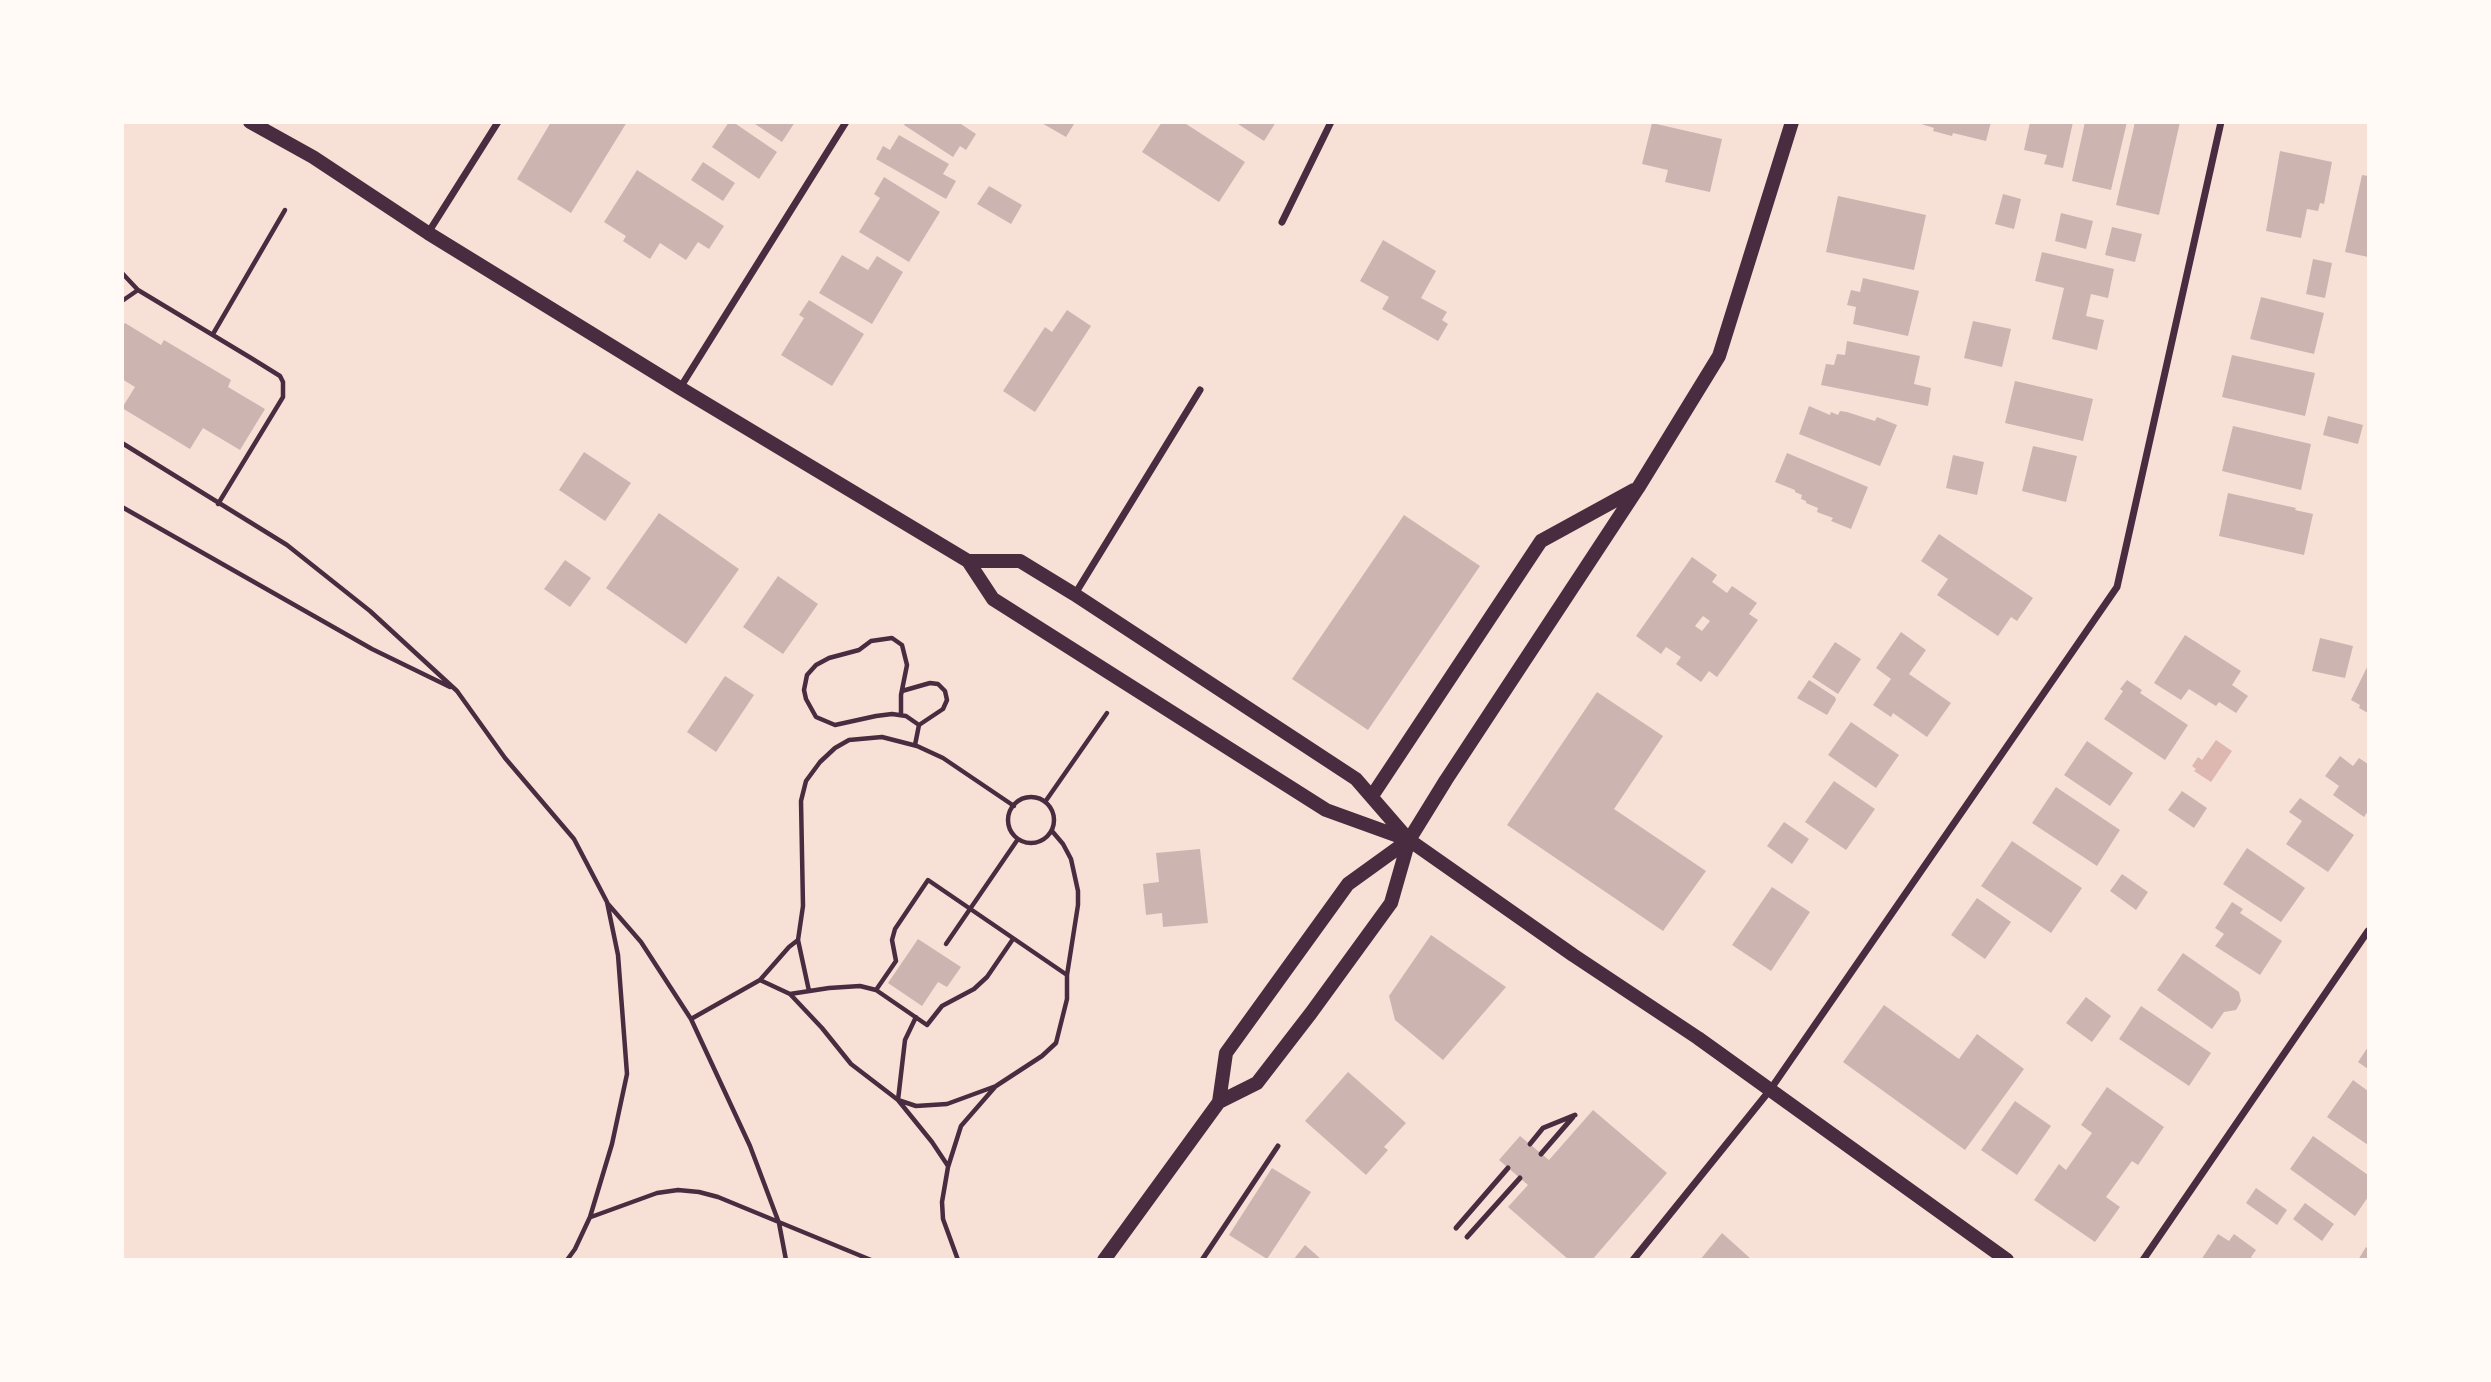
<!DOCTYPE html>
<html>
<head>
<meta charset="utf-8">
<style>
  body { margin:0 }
  #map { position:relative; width:2491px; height:1382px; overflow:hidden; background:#f7e1d7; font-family:"PT Serif",serif }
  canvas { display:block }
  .frame { position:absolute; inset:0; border:124px solid #fffaf5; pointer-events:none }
</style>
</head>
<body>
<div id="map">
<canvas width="2491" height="1382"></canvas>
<div class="frame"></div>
</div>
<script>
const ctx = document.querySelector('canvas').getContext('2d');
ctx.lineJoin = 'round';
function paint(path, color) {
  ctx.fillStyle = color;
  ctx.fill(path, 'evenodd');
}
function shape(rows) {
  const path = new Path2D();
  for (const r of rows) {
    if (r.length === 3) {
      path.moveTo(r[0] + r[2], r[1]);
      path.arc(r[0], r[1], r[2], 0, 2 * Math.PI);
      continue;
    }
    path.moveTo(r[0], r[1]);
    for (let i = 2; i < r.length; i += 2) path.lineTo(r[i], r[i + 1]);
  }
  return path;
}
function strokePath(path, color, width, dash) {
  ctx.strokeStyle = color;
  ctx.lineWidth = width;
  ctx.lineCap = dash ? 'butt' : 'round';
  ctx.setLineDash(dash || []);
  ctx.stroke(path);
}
paint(shape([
  [2216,740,2232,751,2211,782,2194,771,2196,769,2192,766,2198,757,2202,760]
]), '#dcb8b0');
paint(shape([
  [551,122,627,122,571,213,517,179],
  [729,122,733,122,777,152,759,179,712,147],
  [752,122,795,122,782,142],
  [906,122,958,122,976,134,966,150,960,146,953,157,904,125],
  [1040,122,1071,122,1074,124,1066,137],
  [1162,122,1183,122,1245,162,1219,202,1142,152],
  [1235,122,1276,122,1264,141],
  [1915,122,1991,122,1986,141,1953,133,1952,136,1933,131,1934,128],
  [2030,122,2073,122,2063,168,2044,164,2047,155,2024,150],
  [2085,122,2127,122,2111,190,2072,181],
  [2135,122,2180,122,2159,215,2116,205],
  [1652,123,1722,139,1710,192,1665,182,1668,170,1642,164],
  [899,135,949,164,943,174,956,181,946,199,876,159,883,146,890,150],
  [2280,151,2332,162,2324,204,2320,203,2318,211,2307,209,2301,238,2266,231],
  [703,162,735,183,723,201,691,180],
  [637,170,724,226,709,249,698,242,686,260,660,243,650,259,623,241,626,236,604,222],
  [2362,175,2368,176,2368,257,2345,252],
  [884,177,940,212,909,262,859,232,880,198,874,194],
  [989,186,1022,205,1011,224,977,204],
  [2003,194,2021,199,2014,229,1995,224],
  [1838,196,1926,215,1914,270,1826,252],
  [2061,213,2093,221,2086,249,2055,241],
  [2112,227,2142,234,2135,262,2105,255],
  [1383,240,1436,271,1421,298,1447,312,1442,320,1448,324,1438,341,1382,309,1389,297,1360,281],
  [2042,252,2114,269,2108,298,2091,294,2086,316,2104,320,2097,350,2052,339,2064,288,2035,281],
  [842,255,868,270,877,256,903,272,872,324,819,293],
  [2313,259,2332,263,2325,298,2306,294],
  [1863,278,1919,291,1908,336,1853,324,1856,307,1847,305,1851,290,1860,292],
  [2261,297,2324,313,2314,354,2250,339],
  [809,300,864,334,832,386,781,355,804,318,799,315],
  [1067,310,1091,326,1035,412,1003,391,1045,327,1052,332],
  [1973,321,2011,329,2002,367,1964,358],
  [125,323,161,345,164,340,231,380,228,387,265,409,240,450,203,428,190,449,122,408,135,387,122,379,122,327],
  [1847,341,1920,356,1914,384,1931,388,1928,406,1821,385,1826,364,1834,365,1837,354,1845,355],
  [2232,355,2315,373,2305,416,2222,397],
  [2015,381,2093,399,2083,441,2005,423],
  [1809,406,1830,415,1831,412,1838,415,1840,411,1847,412,1875,421,1877,417,1897,425,1880,466,1799,434],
  [2328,416,2363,425,2358,444,2323,435],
  [2233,426,2311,444,2301,490,2222,471],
  [2033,446,2077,456,2066,502,2022,491],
  [584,452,631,483,605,521,559,490],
  [1787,453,1868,487,1851,529,1831,521,1833,518,1817,512,1818,508,1806,503,1806,501,1801,499,1802,495,1795,492,1795,490,1775,482],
  [1953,455,1984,462,1977,495,1946,488],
  [2228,493,2296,508,2295,510,2313,514,2304,555,2219,536],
  [659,513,739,569,686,644,606,588],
  [1404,515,1480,566,1368,730,1292,679],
  [1939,534,2033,598,2017,621,2011,617,1998,636,1937,595,1948,579,1921,561],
  [1692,557,1717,575,1712,582,1727,593,1732,586,1757,603,1749,614,1758,620,1717,677,1709,671,1701,682,1676,664,1681,657,1666,647,1661,654,1636,636],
  [1703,616,1710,621,1702,631,1695,626],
  [565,560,591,578,570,607,544,589],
  [778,576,818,604,783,654,743,627],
  [1901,632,1926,650,1909,674,1951,703,1927,737,1893,713,1891,717,1873,705,1891,679,1876,668],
  [2185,635,2241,671,2232,685,2248,696,2236,713,2219,702,2216,706,2189,689,2181,700,2154,683],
  [2320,638,2353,646,2345,678,2312,671],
  [1835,642,1861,659,1838,694,1812,677],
  [2368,665,2368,713,2359,708,2360,705,2351,700],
  [725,676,754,695,716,752,687,732],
  [1809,680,1835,697,1836,700,1827,715,1797,698],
  [2127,680,2142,690,2140,693,2188,725,2165,760,2104,719,2123,691,2120,689],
  [1597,692,1663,736,1614,809,1706,871,1663,931,1507,825],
  [1851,722,1899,755,1876,788,1828,755],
  [2087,741,2133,773,2110,806,2064,775],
  [2340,756,2353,766,2359,758,2368,764,2368,811,2364,817,2333,795,2339,786,2325,776],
  [1834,781,1875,809,1846,850,1805,822],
  [2056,787,2120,830,2097,866,2032,823],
  [2182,791,2207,808,2194,828,2168,810],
  [2300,798,2354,835,2328,872,2286,844,2302,821,2289,812],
  [1784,822,1809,839,1792,864,1767,846],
  [2012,841,2082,888,2051,933,1981,886],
  [2247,848,2305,888,2281,922,2223,884],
  [1200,849,1208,923,1163,927,1162,913,1146,915,1143,884,1159,882,1156,853],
  [2122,874,2148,892,2136,910,2110,891],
  [1772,887,1810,912,1771,971,1732,945],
  [1977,898,2011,922,1985,959,1951,935],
  [2232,902,2243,909,2240,913,2282,941,2260,975,2215,946,2224,934,2215,928],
  [1431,935,1506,987,1443,1060,1395,1020,1389,996],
  [918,939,961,967,947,987,938,982,922,1006,888,983],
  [2183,953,2239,992,2241,1001,2236,1010,2224,1012,2212,1029,2157,990],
  [2086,997,2111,1016,2092,1042,2066,1023],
  [1884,1005,1959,1059,1977,1034,2024,1069,1965,1150,1843,1062],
  [2141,1006,2211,1053,2189,1086,2119,1039],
  [2368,1047,2368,1069,2358,1062],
  [1348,1072,1406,1123,1384,1147,1388,1150,1366,1175,1305,1121],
  [2353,1080,2368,1091,2368,1145,2327,1117],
  [2107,1087,2164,1127,2138,1165,2132,1161,2106,1197,2120,1207,2095,1242,2034,1200,2059,1164,2066,1170,2092,1133,2081,1125],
  [2015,1101,2051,1126,2017,1175,1981,1150],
  [1593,1110,1667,1173,1592,1260,1569,1260,1508,1207,1528,1185,1499,1160,1520,1136,1549,1160],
  [2313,1136,2368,1175,2368,1197,2355,1216,2290,1169],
  [1272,1168,1311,1192,1267,1259,1229,1235],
  [2256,1188,2287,1210,2277,1225,2246,1203],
  [2305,1203,2334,1224,2322,1241,2293,1219],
  [1722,1233,1741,1250,1752,1260,1700,1260],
  [2218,1234,2229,1241,2234,1234,2256,1250,2251,1257,2253,1260,2201,1260],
  [1305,1245,1322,1260,1293,1260],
  [2366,1247,2368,1249,2368,1260,2358,1260]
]), '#ccb4b1');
strokePath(shape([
  [122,273,138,290,251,358,280,376,283,382,283,397,218,504],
  [122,301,138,290],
  [213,334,285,210],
  [122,443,287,545,370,611,457,691,505,758,574,839,607,902,618,955,627,1074,612,1144,590,1217,575,1249,567,1260],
  [122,507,372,649,450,687],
  [902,691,930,683,938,684,945,691,947,700,943,709,919,725],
  [901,715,901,695,907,665,902,645,892,638,871,641,859,650,829,658,816,665,807,675,804,690,806,699,816,717,835,725,876,716,892,714,906,716,919,725,915,745],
  [1031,820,23],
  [1045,802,1107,713],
  [608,904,641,942,691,1019,750,1146,779,1223,786,1260],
  [798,940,809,991],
  [946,944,1018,839],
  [760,980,790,994,822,1028,851,1064,898,1100,916,1106,947,1104,996,1086,1042,1056,1056,1043,1067,999,1067,975,1078,905,1078,891,1071,859,1063,844,1052,831],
  [876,990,896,961,892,940,895,929,928,880,1067,975],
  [790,994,829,988,860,986,876,990,927,1025,942,1006,974,989,987,977,1013,939],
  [916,1017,905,1040,898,1100,932,1142,948,1166],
  [691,1019,760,980,789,947,798,940,803,906,801,801,806,781,820,762,835,748,849,740,882,737,917,746,943,758,1014,806],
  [591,1217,657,1193,678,1190,699,1192,718,1197,871,1260],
  [958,1260,943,1219,942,1202,948,1167,961,1126,995,1087]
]), '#4a2c40', 4.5);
strokePath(shape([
  [1530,1144,1543,1128,1575,1115],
  [1541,1154,1573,1117],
  [1456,1228,1508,1168],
  [1467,1237,1520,1178],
  [1202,1260,1278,1146]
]), '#4a2c40', 5);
strokePath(shape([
  [1282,222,1331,122],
  [428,233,498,122],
  [680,388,846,122],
  [1075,594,1200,390],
  [1633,1260,1770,1090,2117,587,2221,122],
  [2143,1260,2368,931]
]), '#4a2c40', 7);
strokePath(shape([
  [250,122,313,157,428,233,680,388,968,561,993,599,1326,810,1409,840,1573,955,1698,1038,2007,1260],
  [968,561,1020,561,1074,594,1356,779,1408,839],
  [1372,796,1541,541,1634,490],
  [1219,1102,1226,1053,1348,884,1409,840],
  [1104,1260,1219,1102,1257,1083,1311,1013,1391,903,1409,840,1446,780,1638,488,1719,356,1792,122]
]), '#4a2c40', 14);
</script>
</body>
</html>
